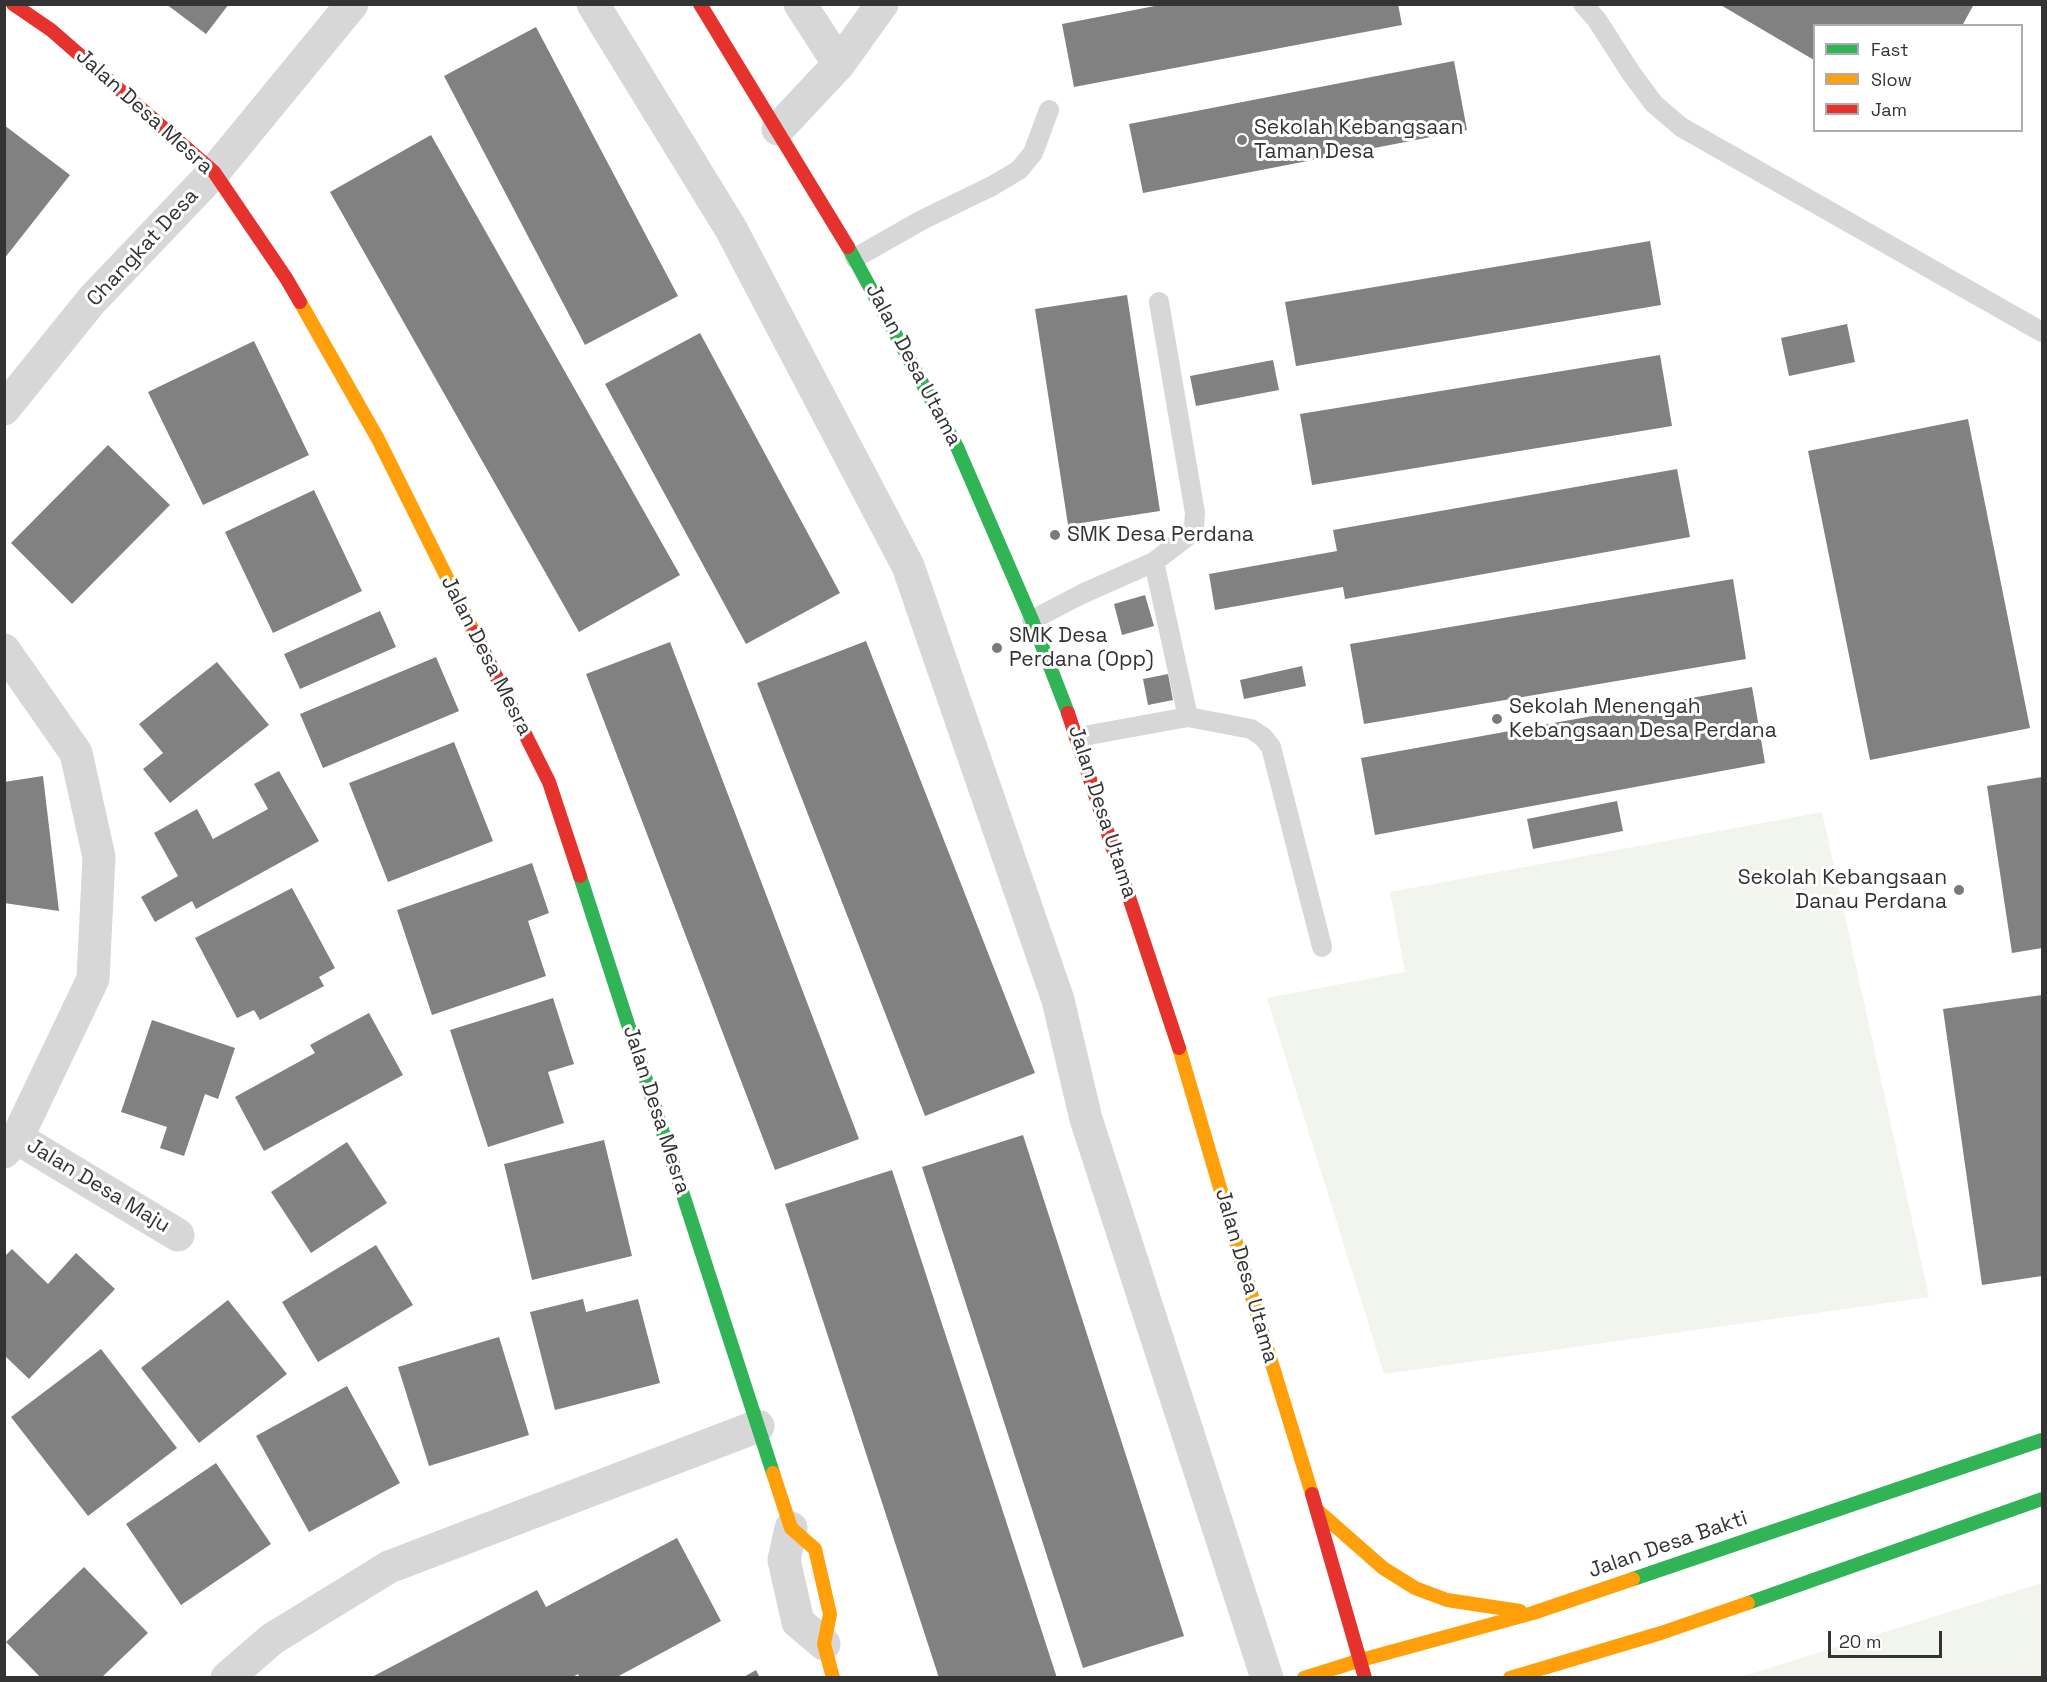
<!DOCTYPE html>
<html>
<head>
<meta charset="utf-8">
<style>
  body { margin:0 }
  #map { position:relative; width:2047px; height:1682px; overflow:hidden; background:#fff; font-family:"Space Grotesk",sans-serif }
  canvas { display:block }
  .frame { position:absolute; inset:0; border:6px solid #333; pointer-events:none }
  .legend { position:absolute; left:1813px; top:24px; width:210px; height:108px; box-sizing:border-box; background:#fff; border:2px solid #adadad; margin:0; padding:8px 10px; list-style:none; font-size:18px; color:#333 }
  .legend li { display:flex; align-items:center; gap:12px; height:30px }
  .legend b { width:30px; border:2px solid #adadad }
  .scale { position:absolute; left:1828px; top:1631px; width:114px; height:27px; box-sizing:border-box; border:3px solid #333; border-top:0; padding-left:8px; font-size:18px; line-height:21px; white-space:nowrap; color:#333; -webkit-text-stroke:4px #fff; paint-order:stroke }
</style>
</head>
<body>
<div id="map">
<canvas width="2047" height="1682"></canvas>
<div class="frame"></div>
<ul class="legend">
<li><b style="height:8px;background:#30b455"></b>Fast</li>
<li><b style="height:8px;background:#ff9f0a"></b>Slow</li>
<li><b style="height:8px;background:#e5322d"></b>Jam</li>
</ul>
<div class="scale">20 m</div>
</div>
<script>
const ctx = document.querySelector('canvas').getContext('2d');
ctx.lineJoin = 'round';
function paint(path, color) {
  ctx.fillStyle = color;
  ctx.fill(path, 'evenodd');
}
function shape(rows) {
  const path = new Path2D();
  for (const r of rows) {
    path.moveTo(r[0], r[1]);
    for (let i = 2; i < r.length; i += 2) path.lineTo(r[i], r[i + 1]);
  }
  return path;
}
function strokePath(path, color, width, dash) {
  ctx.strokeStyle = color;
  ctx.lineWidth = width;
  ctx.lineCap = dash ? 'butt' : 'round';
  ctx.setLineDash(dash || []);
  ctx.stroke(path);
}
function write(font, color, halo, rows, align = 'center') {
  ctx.font = font + ' "Space Grotesk",sans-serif';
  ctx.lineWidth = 6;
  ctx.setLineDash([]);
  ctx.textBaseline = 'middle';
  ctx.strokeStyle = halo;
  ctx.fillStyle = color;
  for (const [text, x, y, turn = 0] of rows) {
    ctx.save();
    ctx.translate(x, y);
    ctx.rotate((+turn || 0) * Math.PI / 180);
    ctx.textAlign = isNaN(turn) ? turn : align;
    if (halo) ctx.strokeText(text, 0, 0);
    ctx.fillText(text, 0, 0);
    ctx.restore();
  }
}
paint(shape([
  [1822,812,1929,1297,1384,1374,1267,998,1405,972,1390,892],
  [2042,1583,2042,1677,1740,1677]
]), '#f1f5ed');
paint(shape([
  [166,4,229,4,206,34],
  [1165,4,1398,4,1402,25,1074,87,1062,24],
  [1719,4,1974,4,1962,26,1814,26,1814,60],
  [536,27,678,296,585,345,444,76],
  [1454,61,1467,130,1143,193,1129,124],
  [4,125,70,175,4,259],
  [431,135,680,575,579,632,330,192],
  [1650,241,1661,305,1296,366,1285,302],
  [1127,295,1160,511,1068,525,1035,309],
  [1847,324,1855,362,1789,376,1781,338],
  [700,333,840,593,746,644,605,384],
  [254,341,309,455,203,505,148,392],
  [1660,355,1672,426,1312,485,1300,414],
  [1273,360,1279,390,1196,406,1190,376],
  [1968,419,2030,728,1870,760,1808,451],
  [108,445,170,505,72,604,11,543],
  [1677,469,1690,537,1345,599,1343,587,1215,610,1209,574,1337,551,1333,530],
  [314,490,362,591,273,633,225,532],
  [1733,579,1746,659,1364,724,1350,644],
  [1145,595,1154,626,1122,635,1114,604],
  [380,611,396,647,300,689,284,654],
  [866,641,1035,1073,925,1116,757,683],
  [670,642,859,1139,775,1170,586,674],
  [436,657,459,711,323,768,300,714],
  [217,662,269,725,170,803,143,769,163,753,139,724],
  [1302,666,1306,686,1244,699,1240,680],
  [1168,674,1173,700,1148,705,1143,679],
  [1752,687,1765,763,1375,835,1361,758],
  [454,742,493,841,388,882,349,783],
  [279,771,319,841,196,909,192,901,155,922,141,897,178,876,154,833,197,809,213,839,268,809,254,784],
  [43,776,59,911,4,903,4,782],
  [2042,777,2042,948,2012,953,1987,786],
  [1617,801,1623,831,1533,849,1527,819],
  [532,863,549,913,528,921,546,976,432,1015,397,910],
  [292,888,335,968,319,977,324,986,260,1020,254,1010,237,1018,195,938],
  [2042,995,2042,1276,1982,1285,1943,1009],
  [553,998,574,1064,548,1072,564,1123,488,1147,450,1030],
  [369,1013,403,1075,264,1151,235,1097,315,1053,310,1045],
  [152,1020,235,1048,218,1099,205,1094,184,1156,160,1148,167,1127,121,1112],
  [1023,1135,1184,1636,1083,1668,922,1167],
  [604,1140,632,1256,532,1280,504,1164],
  [347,1142,387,1203,311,1253,271,1192],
  [892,1170,1057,1678,939,1678,785,1204],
  [376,1245,413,1305,318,1362,282,1302],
  [12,1249,48,1284,76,1253,115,1289,29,1379,4,1355,4,1257],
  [583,1299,586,1312,638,1299,660,1383,555,1410,530,1312],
  [228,1300,287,1374,199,1443,141,1368],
  [499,1337,529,1435,429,1466,398,1367],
  [101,1349,177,1448,88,1516,11,1417],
  [347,1386,400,1483,309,1532,256,1436],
  [216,1463,271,1544,181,1605,126,1524],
  [677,1538,721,1621,615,1678,580,1678,578,1674,571,1678,370,1678,537,1590,546,1607],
  [84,1567,148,1633,101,1678,41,1678,6,1642],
  [756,1670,760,1678,742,1678]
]), '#818181');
strokePath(shape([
  [1583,4,1597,20,1631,73,1654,104,1681,127,2042,332],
  [855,258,922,220,992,186,1019,170,1033,153,1049,110],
  [1154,562,1188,717],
  [1032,620,1082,594,1154,562,1189,535,1194,527,1195,513,1159,302],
  [1078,737,1188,717,1251,729,1263,737,1271,747,1322,947]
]), '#d7d7d7', 20);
strokePath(shape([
  [593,4,731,229,908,566,1058,1000,1086,1119,1267,1678],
  [800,4,839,64],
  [778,129,839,64,882,4],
  [4,409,92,300,214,172,352,4],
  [4,650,76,753,99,857,93,979,17,1138,4,1152],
  [17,1138,178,1235],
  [791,1528,784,1560,798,1622,824,1644],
  [227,1678,272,1639,389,1567,758,1426]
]), '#d7d7d7', 33);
strokePath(shape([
  [848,247,957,447,1032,620,1068,713],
  [580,876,773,1473],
  [1633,1579,2042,1440],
  [1748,1603,2042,1499]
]), '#30b455', 14);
strokePath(shape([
  [300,302,378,439,474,632],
  [1179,1048,1264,1338,1312,1494],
  [773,1473,791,1528,815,1549,830,1614,824,1644,833,1678],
  [1317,1510,1383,1568,1415,1588,1447,1600,1520,1611],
  [1304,1678,1361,1660,1533,1613,1633,1579],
  [1510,1678,1661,1633,1748,1603]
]), '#ff9f0a', 14);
strokePath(shape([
  [13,4,51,30,214,172,286,278,300,302],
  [700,4,848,247],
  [474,632,549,782,580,876],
  [1068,713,1179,1048],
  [1312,1494,1365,1678]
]), '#e5322d', 14);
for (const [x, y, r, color] of [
  [1242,140,6,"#7a7a7a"],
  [1055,535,6,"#7a7a7a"],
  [997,648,6,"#7a7a7a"],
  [1497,719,6,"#7a7a7a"],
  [1959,890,6,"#7a7a7a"]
]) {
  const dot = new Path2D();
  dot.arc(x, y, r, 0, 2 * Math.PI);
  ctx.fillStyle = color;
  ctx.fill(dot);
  strokePath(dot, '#fff', 2);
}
write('21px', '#333', '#fff', [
  ["Jalan Desa Mesra",144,112,42],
  ["Changkat Desa",143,248,-47],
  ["Jalan Desa Utama",913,365,62],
  ["Jalan Desa Mesra",486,656,63],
  ["Jalan Desa Utama",1102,812,72],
  ["Jalan Desa Mesra",656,1110,72],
  ["Jalan Desa Maju",98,1186,31],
  ["Jalan Desa Utama",1246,1276,74],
  ["Jalan Desa Bakti",1668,1545,-19]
]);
write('21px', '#333', '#fff', [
  ["Sekolah Kebangsaan",1254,128],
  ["Taman Desa",1254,152],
  ["SMK Desa Perdana",1067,535],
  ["SMK Desa",1009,636],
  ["Perdana (Opp)",1009,660],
  ["Sekolah Menengah",1509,707],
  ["Kebangsaan Desa Perdana",1509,731],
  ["Sekolah Kebangsaan",1947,878,"right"],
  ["Danau Perdana",1947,902,"right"]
], 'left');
</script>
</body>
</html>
